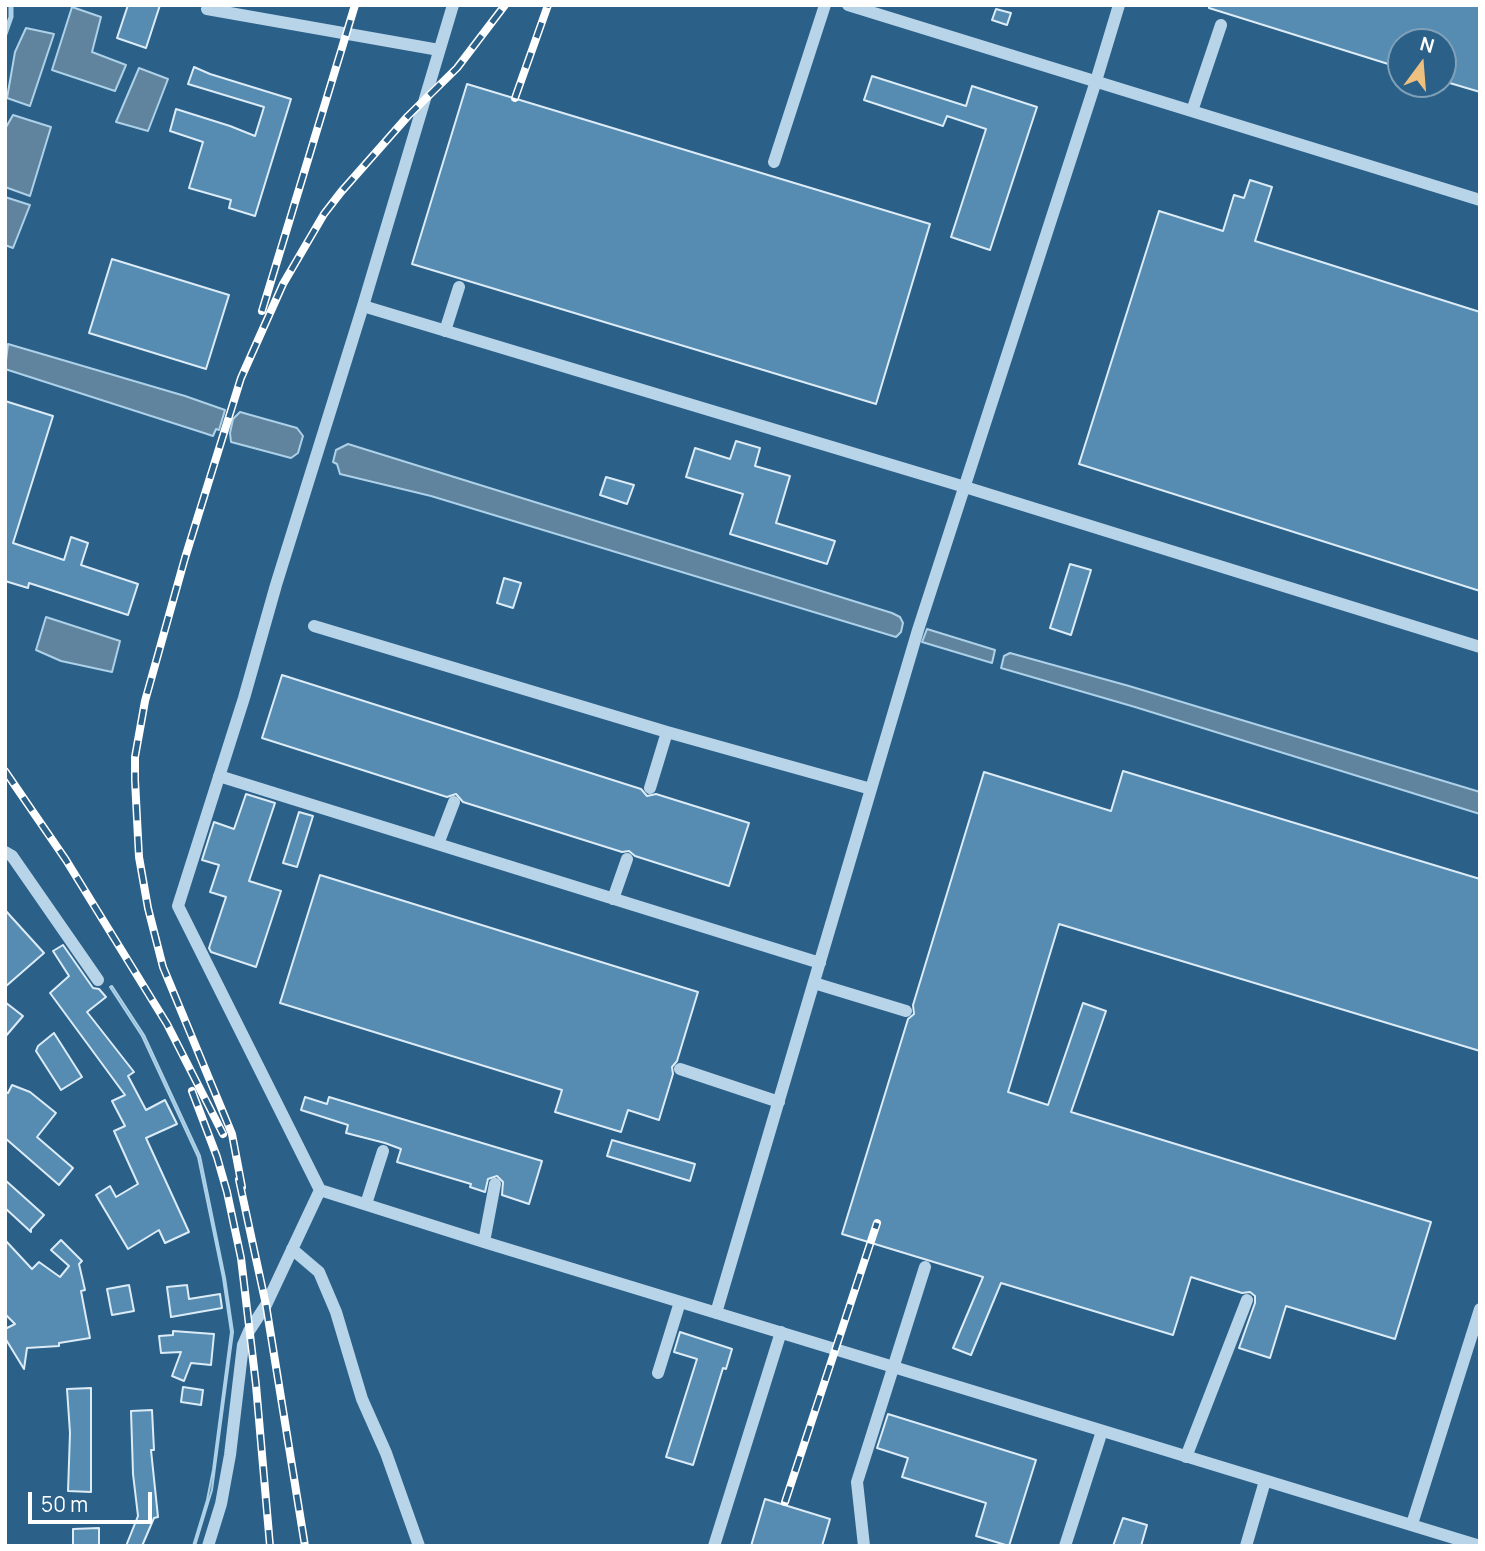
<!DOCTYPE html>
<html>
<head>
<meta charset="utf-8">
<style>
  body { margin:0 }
  #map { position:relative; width:1485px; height:1551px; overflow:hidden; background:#2b6089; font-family:Manrope,sans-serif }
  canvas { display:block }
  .frame { position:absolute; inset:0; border:7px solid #fff; pointer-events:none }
  .north { position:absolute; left:1387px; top:28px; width:70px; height:70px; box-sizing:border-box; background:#2b6089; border:2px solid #80a0b8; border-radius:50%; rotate:16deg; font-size:19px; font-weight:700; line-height:28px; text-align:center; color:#fff }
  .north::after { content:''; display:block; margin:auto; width:24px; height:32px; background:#eec080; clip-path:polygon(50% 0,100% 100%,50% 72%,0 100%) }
  .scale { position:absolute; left:28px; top:1492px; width:124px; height:32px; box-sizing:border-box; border:4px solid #fff; border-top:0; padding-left:9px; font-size:21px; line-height:24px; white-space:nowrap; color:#fff; -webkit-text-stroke:5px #2b6089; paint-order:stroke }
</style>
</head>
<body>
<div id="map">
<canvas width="1485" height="1551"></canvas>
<div class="frame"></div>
<div class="north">N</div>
<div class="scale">50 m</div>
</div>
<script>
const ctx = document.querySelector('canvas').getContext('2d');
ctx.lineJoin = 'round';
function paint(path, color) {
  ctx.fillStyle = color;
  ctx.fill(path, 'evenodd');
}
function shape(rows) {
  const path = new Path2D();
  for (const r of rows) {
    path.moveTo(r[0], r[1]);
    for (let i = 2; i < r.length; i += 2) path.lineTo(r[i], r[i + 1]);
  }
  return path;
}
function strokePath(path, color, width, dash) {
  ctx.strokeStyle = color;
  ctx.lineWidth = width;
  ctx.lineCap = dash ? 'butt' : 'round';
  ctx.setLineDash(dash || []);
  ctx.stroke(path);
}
const water = shape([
  [72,7,101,17,92,52,126,65,115,91,52,70,72,7],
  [26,28,54,34,30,106,7,98,15,52,26,28],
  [139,68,168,79,148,131,116,122,139,68],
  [13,115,51,127,30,196,5,187,5,129,13,115],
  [5,197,30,205,13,248,5,245,5,197],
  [8,344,185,396,225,410,219,430,216,429,213,436,204,433,5,369,8,344],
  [240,412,297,428,303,436,298,453,291,458,231,442,230,433,233,419,240,412],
  [348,444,892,613,900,617,903,623,901,632,896,637,431,496,340,474,337,464,333,462,336,450,348,444],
  [46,617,120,641,112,672,61,661,36,650,46,617],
  [927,629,995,650,992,663,922,642,927,629],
  [1010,653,1129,686,1480,792,1480,814,1135,707,1001,668,1004,656,1010,653],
  [112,986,144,1035,200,1156,225,1278,233,1332,212,1490,195,1546,193,1546,207,1500,213,1470,231,1332,223,1278,198,1157,142,1036,110,987,112,986]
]);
paint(water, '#60849e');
strokePath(water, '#add1e8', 2);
strokePath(shape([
  [5,34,11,17,11,5]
]), '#add1e8', 5);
const building = shape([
  [128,5,160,5,146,48,117,38,128,5],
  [1209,5,1480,5,1480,92,1443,81,1443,42,1401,42,1401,68,1209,8,1209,5],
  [996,9,1011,13,1007,25,992,20,996,9],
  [194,67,210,74,291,99,255,216,229,208,231,200,189,188,203,142,170,131,176,109,230,126,255,136,264,107,188,84,194,67],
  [872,76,966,106,972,86,1037,107,990,250,951,237,986,129,947,116,943,126,864,100,872,76],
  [467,84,930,224,876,404,412,264,467,84],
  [1250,180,1272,187,1255,241,1480,312,1480,591,1079,464,1159,211,1223,231,1234,195,1244,198,1250,180],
  [112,259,229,295,206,369,89,333,112,259],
  [5,401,53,416,13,543,64,560,71,537,88,543,81,565,138,584,128,615,29,583,28,588,5,581,5,401],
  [736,441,760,448,755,466,790,476,776,523,835,541,827,564,730,534,743,494,686,477,695,448,730,459,736,441],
  [606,477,634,485,627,504,600,495,606,477],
  [1070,564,1091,570,1071,635,1050,628,1070,564],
  [504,578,521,583,513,608,497,603,504,578],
  [282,675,641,789,647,796,656,794,749,823,729,886,635,856,629,851,622,852,463,802,456,794,447,797,262,738,282,675],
  [1123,771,1480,879,1480,1051,1059,924,1008,1092,1048,1105,1083,1003,1106,1011,1071,1112,1431,1222,1395,1339,1286,1306,1270,1358,1239,1348,1255,1303,1255,1296,1250,1292,1242,1293,1191,1277,1173,1335,1001,1283,971,1355,953,1348,983,1277,842,1234,908,1019,914,1014,913,1005,984,772,1111,811,1123,771],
  [246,794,275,803,249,881,281,891,256,967,211,952,209,948,226,897,210,892,219,865,202,860,214,822,234,829,246,794],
  [299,812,313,816,297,867,283,863,299,812],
  [320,875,698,992,677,1061,672,1067,673,1074,659,1120,628,1110,621,1132,555,1112,562,1090,280,1003,320,875],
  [5,910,44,953,5,987,5,910],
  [63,945,93,988,99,989,106,997,87,1012,134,1072,128,1076,146,1110,165,1100,177,1124,146,1138,189,1232,165,1243,159,1230,128,1249,96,1195,110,1186,116,1197,138,1184,114,1131,125,1126,112,1101,125,1095,50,993,69,976,53,951,63,945],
  [5,1002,23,1016,5,1037,5,1002],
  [54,1033,82,1077,61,1090,36,1051,38,1046,54,1033],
  [12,1085,30,1092,56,1113,37,1137,73,1168,59,1185,5,1138,5,1092,8,1093,12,1085],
  [305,1097,327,1104,329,1097,542,1161,529,1204,502,1195,503,1182,497,1176,488,1179,485,1192,470,1187,471,1184,397,1162,401,1149,385,1143,346,1133,348,1125,301,1110,305,1097],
  [612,1140,695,1164,690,1181,607,1156,612,1140],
  [5,1180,44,1215,31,1229,31,1232,5,1208,5,1180],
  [5,1240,32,1269,39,1262,60,1277,69,1266,51,1250,61,1240,82,1261,79,1264,85,1290,81,1291,90,1338,59,1343,59,1346,27,1348,24,1369,5,1338,5,1329,15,1324,5,1314,5,1240],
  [129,1285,134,1311,112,1315,107,1289,129,1285],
  [187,1285,189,1299,220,1294,222,1308,171,1317,167,1287,187,1285],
  [173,1331,214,1334,211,1365,191,1363,184,1381,172,1376,181,1352,161,1353,159,1336,173,1335,173,1331],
  [680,1332,732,1349,726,1369,723,1368,693,1465,666,1457,697,1359,674,1352,680,1332],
  [183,1387,203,1390,201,1405,181,1402,183,1387],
  [91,1388,91,1492,68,1491,70,1433,67,1389,91,1388],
  [152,1410,154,1450,151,1450,158,1517,154,1518,142,1546,126,1546,138,1516,133,1474,131,1411,152,1410],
  [888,1414,1036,1460,1009,1546,976,1536,986,1503,902,1477,908,1458,877,1448,888,1414],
  [765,1499,830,1519,822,1546,751,1546,765,1499],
  [1123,1518,1147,1525,1141,1546,1113,1546,1123,1518],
  [99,1528,99,1546,73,1546,73,1529,99,1528]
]);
paint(building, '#578cb2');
strokePath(building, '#dcecf7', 2);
strokePath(shape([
  [453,5,363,306,276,585,244,698,178,906,320,1190,484,1242,1480,1546],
  [848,5,1480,200],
  [207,9,439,50],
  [1192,111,1221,25],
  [774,162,825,5],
  [363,306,965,487,1480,647],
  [445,331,459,287],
  [314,626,667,732,871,789],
  [219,776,820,963],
  [650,788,667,732],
  [438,844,454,802],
  [5,852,12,856,98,980],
  [613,899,627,859],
  [814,983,906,1011],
  [680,1069,779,1102],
  [366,1204,383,1151],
  [484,1242,495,1184],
  [292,1249,319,1272,336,1312,362,1399,386,1453,419,1546],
  [716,1313,918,630,1096,81,1119,5],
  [658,1373,680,1302],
  [1186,1457,1247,1300],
  [1412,1524,1480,1309],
  [208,1546,221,1504,230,1455,243,1345,249,1331,266,1305,320,1190],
  [714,1546,781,1332],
  [864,1546,857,1482,925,1267],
  [1065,1546,1102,1431],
  [1246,1546,1265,1481]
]), '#b8d4e8', 12);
const rail = shape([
  [515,98,548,5],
  [262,311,355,5],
  [5,771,66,860,167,1024,223,1134],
  [192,1091,217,1157,227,1192,241,1258,256,1385,270,1546],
  [239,1180,266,1305,305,1546],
  [242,1187,232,1134,163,967,148,908,139,857,135,780,135,757,145,701,185,558,241,378,283,284,324,214,341,192,408,116,457,68,505,5],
  [785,1502,877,1223]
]);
strokePath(rail, '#fff', 8);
strokePath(rail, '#2b6089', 5, [16]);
</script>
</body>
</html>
